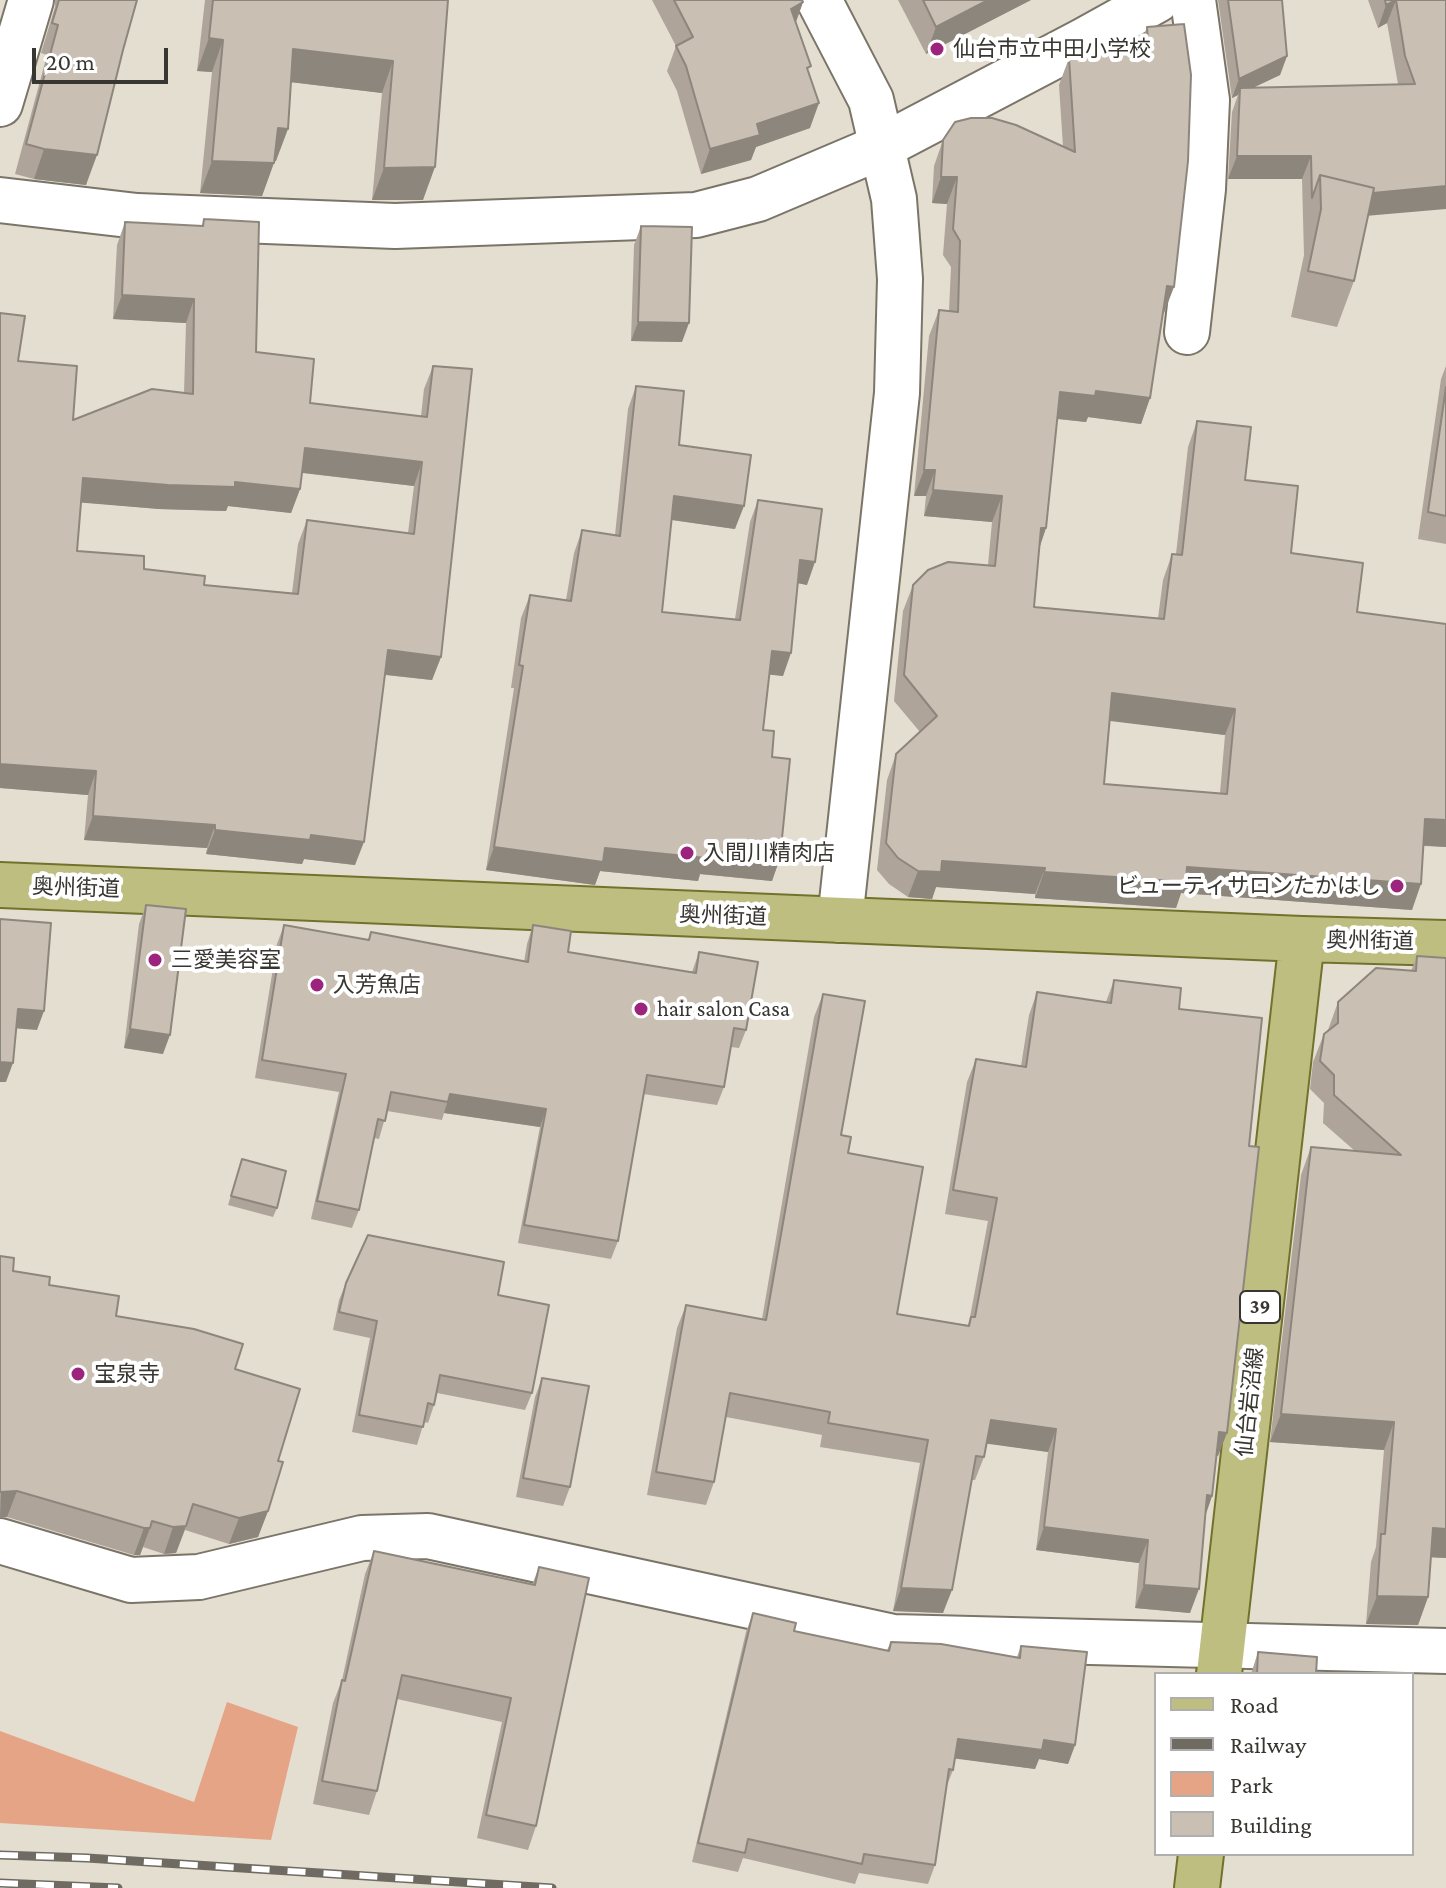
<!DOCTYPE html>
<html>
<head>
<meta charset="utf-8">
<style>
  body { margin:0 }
  #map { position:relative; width:1446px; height:1888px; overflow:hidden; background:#e4ded0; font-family:"Crimson Pro",serif }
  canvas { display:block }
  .legend { position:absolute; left:1154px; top:1672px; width:260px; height:184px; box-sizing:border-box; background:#fff; border:2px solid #afafac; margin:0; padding:10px 14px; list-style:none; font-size:24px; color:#383630 }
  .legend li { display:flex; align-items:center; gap:16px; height:40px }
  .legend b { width:40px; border:2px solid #afafac }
  .scale { position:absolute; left:32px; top:48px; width:136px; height:36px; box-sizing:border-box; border:4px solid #383630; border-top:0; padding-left:10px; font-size:24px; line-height:28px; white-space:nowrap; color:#383630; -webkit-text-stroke:6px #fff; paint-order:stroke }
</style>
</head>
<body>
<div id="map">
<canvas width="1446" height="1888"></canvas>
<ul class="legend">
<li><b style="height:10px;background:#bdbe80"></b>Road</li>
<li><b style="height:10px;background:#6f6b63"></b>Railway</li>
<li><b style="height:22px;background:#e5a486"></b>Park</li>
<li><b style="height:22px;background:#cabfb3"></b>Building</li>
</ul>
<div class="scale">20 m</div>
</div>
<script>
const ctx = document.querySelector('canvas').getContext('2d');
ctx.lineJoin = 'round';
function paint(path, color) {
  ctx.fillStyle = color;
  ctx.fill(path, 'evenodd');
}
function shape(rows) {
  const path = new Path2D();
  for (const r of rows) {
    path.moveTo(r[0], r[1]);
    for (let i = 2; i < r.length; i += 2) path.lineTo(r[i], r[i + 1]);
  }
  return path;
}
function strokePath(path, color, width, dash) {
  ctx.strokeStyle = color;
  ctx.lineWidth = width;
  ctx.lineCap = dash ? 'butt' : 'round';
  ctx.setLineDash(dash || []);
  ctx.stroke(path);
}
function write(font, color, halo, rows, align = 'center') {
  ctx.font = font + ' "Crimson Pro","Noto Sans JP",serif';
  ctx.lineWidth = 8;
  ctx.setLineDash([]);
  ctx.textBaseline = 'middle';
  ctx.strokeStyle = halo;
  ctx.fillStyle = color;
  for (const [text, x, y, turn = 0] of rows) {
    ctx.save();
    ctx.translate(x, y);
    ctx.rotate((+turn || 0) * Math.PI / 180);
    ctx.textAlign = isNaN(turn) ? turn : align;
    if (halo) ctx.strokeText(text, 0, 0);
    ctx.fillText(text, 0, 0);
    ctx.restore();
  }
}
paint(shape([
  [227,1702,298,1727,271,1840,0,1823,0,1731,194,1802]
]), '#e5a486');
const minor = shape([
  [819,0,871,100,894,199,900,279,897,393,840,920],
  [0,104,31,0],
  [0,200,137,216,395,226,696,215,758,199,883,146,1083,41,1157,0],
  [1187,332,1203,189,1207,100,1193,0],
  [0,1541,131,1580,199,1577,362,1538,428,1536,893,1637,1446,1651]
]);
const major = shape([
  [0,885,1302,939,1446,943],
  [1219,1674,1302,939],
  [1197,1888,1201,1854]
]);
strokePath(minor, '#7a7568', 48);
strokePath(major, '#72722d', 48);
strokePath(minor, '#fff', 44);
strokePath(major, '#bdbe80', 44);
const rail = shape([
  [0,1855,87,1858,552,1888],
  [0,1883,118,1888]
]);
strokePath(rail, '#6f6b63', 9);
strokePath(rail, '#fff', 6, [18]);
paint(shape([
  [55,0,137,0,86,185,34,179,15,174,47,55,41,53,55,7],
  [205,0,448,0,423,200,372,200,382,93,291,82,276,161,274,161,262,196,200,193,212,72,197,71],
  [652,0,802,0,803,2,796,22,808,73,810,128,756,147,751,160,701,174,677,91,667,71,676,46],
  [898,0,1031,0,926,54],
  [1218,0,1282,0,1287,56,1280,75,1252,88,1398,84,1387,23,1378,28,1368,0,1446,0,1368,215,1354,281,1337,327,1291,317,1304,255,1302,179,1228,179,1232,112,1238,95,1232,98],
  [1184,24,1164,313,1163,313,1150,398,1141,424,1088,417,1086,422,1057,419,1046,528,1039,548,1034,607,1158,618,1163,580,1172,554,1176,554,1188,447,1197,421,1245,480,1291,553,1357,612,1446,624,1446,847,1424,846,1412,910,1181,893,1176,908,1035,898,1035,894,936,887,932,899,908,897,889,884,877,870,887,780,896,754,920,732,894,701,903,611,913,585,988,565,992,522,924,516,926,496,914,496,929,336,939,310,949,311,951,267,943,255,947,204,932,203,934,166,943,140,1063,147,1059,85,1069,58,1083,57,1086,47,1141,43,1147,27],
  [1109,720,1225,735,1220,793,1104,784],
  [204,219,256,352,310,403,421,416,424,389,433,366,441,657,432,680,385,675,355,865,304,859,302,864,206,854,207,848,84,840,88,795,0,788,0,313,18,361,73,420,184,393,186,323,113,319,117,245,125,222,202,226],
  [302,473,414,486,408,533,307,520,298,544,292,593,204,585,77,551,81,502,159,509,226,511,228,506,291,513,300,489],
  [641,226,682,342,631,341,634,245],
  [1446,366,1446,544,1418,539,1441,379],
  [636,386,679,445,735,529,671,520,662,612,735,619,750,522,758,500,807,585,798,583,783,676,769,674,763,730,772,757,780,858,772,881,700,874,698,881,600,871,595,885,486,870,514,688,511,688,521,618,530,595,566,600,574,553,582,530,615,535,628,409],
  [146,905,163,1054,124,1048,139,924],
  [284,925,368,940,371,932,524,962,527,944,533,925,568,952,692,972,699,952,746,1030,739,1048,731,1047,724,1087,717,1105,643,1094,618,1241,611,1259,518,1243,540,1127,444,1113,442,1120,387,1111,379,1139,374,1138,359,1210,352,1228,311,1219,339,1092,255,1078,277,944],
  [1417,956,1446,958,1446,1558,1431,1557,1428,1597,1418,1625,1366,1624,1371,1562,1376,1547,1384,1450,1270,1442,1301,1175,1311,1147,1355,1151,1323,1123,1324,1103,1310,1089,1313,1062,1324,1034,1328,1030,1338,1002,1411,971],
  [1114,980,1179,1009,1218,1456,1216,1456,1212,1496,1206,1514,1190,1613,1135,1608,1139,1563,1036,1550,1048,1452,986,1443,984,1457,975,1480,972,1480,943,1613,893,1611,920,1463,820,1447,822,1435,726,1417,714,1482,706,1505,647,1495,677,1328,686,1305,762,1319,814,1017,823,994,841,1135,848,1153,897,1314,968,1325,970,1317,988,1221,945,1214,967,1082,976,1059,1021,1066,1029,1015,1037,992,1106,1002],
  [242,1159,277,1208,273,1217,228,1205],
  [0,1256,13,1271,49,1285,235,1369,278,1461,268,1511,258,1537,229,1544,185,1530,176,1553,164,1554,143,1547,140,1555,134,1555,7,1517,0,1518],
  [346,1283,498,1295,532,1393,525,1410,437,1393,434,1405,428,1423,424,1422,417,1445,352,1432,370,1338,333,1330,339,1300],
  [542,1378,570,1487,563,1506,516,1497,535,1397],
  [374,1551,532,1585,539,1567,536,1826,528,1850,477,1838,502,1722,397,1699,377,1791,369,1815,313,1804,333,1703,342,1680,365,1574],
  [753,1613,794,1631,887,1650,891,1642,1017,1657,1021,1646,1075,1745,1068,1764,1039,1759,1035,1769,955,1758,953,1770,946,1788,935,1865,928,1884,859,1873,855,1884,743,1858,738,1872,692,1862,746,1632],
  [1258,1652,1316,1674,1251,1674]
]), '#aea49a');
paint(shape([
  [988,0,1031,0,926,54,936,27],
  [1396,0,1387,23,1378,28,1386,5],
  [803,2,794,27,791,9],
  [209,38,223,40,212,72,197,71],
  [293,49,393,61,382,93,281,81],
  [1287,56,1280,75,1240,94,1240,88,1238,95,1232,98,1239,79],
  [819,103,810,128,756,147,751,160,701,174,710,149,757,124],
  [278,128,288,129,276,161,266,161],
  [44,149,97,155,86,185,34,179],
  [1237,156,1311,156,1302,179,1228,179],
  [212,161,274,163,262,196,200,193],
  [435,167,423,200,372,200,384,168],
  [941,177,957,177,947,204,932,203],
  [1446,186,1446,209,1319,220,1321,209,1321,197],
  [1167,286,1174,287,1164,313,1157,312],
  [122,295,194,299,186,323,113,319],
  [638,322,689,323,682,342,631,341],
  [1096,391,1150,398,1141,424,1088,417,1086,422,1050,418,1060,392],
  [305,448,422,462,414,486,296,472],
  [924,470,935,470,926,496,914,496],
  [83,478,235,482,300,489,291,513,228,506,226,511,159,509,74,502],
  [933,490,1002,496,992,522,924,516],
  [674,496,744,506,735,529,666,519],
  [1041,528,1046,528,1037,555],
  [800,560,815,562,807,585,792,582],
  [388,650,441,657,432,680,379,674],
  [772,651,791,653,783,676,763,674],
  [1112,693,1235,709,1225,735,1102,720],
  [0,764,96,771,88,795,0,788],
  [93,816,215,825,207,848,84,840],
  [1425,819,1446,820,1446,847,1416,845],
  [215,830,311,835,364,842,355,865,304,859,302,864,206,854],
  [494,847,605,848,707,851,780,858,772,881,700,874,698,881,600,871,595,885,486,870],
  [942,861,1045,868,1035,894,936,887,932,899,908,897,918,871],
  [1187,867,1421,884,1412,910,1181,893,1176,908,1035,898,1044,872],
  [18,1009,44,1011,37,1030,11,1028],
  [130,1029,170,1035,163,1054,124,1048],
  [0,1062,13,1063,6,1082,0,1082],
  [450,1094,546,1109,540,1127,444,1113],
  [1281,1414,1394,1422,1384,1450,1270,1442],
  [991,1420,1056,1429,1048,1452,982,1443],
  [1219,1432,1227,1433,1218,1456,1210,1455],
  [17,1491,7,1517,0,1518,1,1492],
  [1207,1495,1212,1496,1204,1519],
  [268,1511,258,1537,229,1544,239,1518],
  [186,1526,176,1553,164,1554,173,1527],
  [1044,1527,1148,1540,1139,1563,1036,1550],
  [144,1528,150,1528,140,1555,134,1555],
  [1433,1528,1446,1529,1446,1558,1423,1557],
  [1144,1585,1199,1589,1190,1613,1135,1608],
  [901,1588,952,1590,943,1613,893,1611],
  [1377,1596,1428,1597,1418,1625,1366,1624],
  [958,1739,1044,1740,1075,1745,1068,1764,1039,1759,1035,1769,951,1758]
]), '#8d867d');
const building = shape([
  [59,0,137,0,123,50,97,155,44,149,26,144,58,25,52,23,59,0],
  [213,0,448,0,435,167,384,168,393,61,293,49,288,129,278,128,274,163,212,161,223,40,209,38,213,0],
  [674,0,802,0,803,2,791,9,811,66,807,68,819,103,757,124,760,135,710,149,686,66,676,46,693,37,674,0],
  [923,0,988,0,936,27,923,0],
  [1228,0,1282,0,1287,56,1239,79,1228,0],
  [1385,0,1446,0,1446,186,1373,193,1374,188,1320,175,1312,198,1311,156,1237,156,1240,88,1415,84,1405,56,1396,0,1386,5,1385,0],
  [1184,24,1191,75,1188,161,1174,287,1167,286,1150,398,1096,391,1095,396,1060,392,1046,528,1041,528,1034,607,1164,619,1172,554,1182,555,1197,421,1251,427,1245,480,1298,486,1291,553,1363,563,1357,612,1446,624,1446,820,1425,819,1421,884,1187,867,1186,882,1044,872,1045,868,942,861,941,872,918,871,898,858,886,843,896,754,937,716,904,675,913,585,928,570,948,562,995,566,1002,496,933,490,935,470,924,470,939,310,958,312,960,241,953,229,957,177,941,177,943,140,955,122,971,118,992,118,1016,125,1075,152,1069,58,1087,57,1086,47,1148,42,1147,27,1184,24],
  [1112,693,1235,709,1227,794,1104,784,1112,693],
  [1320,175,1374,188,1354,281,1308,271,1321,209,1320,175],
  [204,219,259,222,256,352,314,359,310,403,427,417,433,366,472,369,441,657,388,650,364,842,311,835,310,840,215,830,215,825,93,816,96,771,0,764,0,313,25,316,18,361,77,366,73,420,152,389,193,394,194,299,122,295,125,222,203,226,204,219],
  [305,448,422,462,414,534,307,520,298,594,204,585,205,576,144,569,144,556,77,551,83,478,168,485,235,487,235,482,300,489,305,448],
  [641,226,692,227,689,323,638,322,641,226],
  [636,386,684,391,679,445,751,455,744,506,674,496,662,612,740,620,758,500,822,509,815,562,800,560,791,653,772,651,763,730,774,731,772,757,790,759,780,858,707,851,706,858,605,848,603,862,494,847,523,666,519,665,530,595,571,601,582,530,620,536,636,386],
  [1446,387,1446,516,1428,512,1446,387],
  [146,905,186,909,170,1035,130,1029,146,905],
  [0,919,51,923,44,1011,18,1009,13,1063,0,1062,0,919],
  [284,925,369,940,371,932,528,962,533,925,571,931,568,952,696,973,699,952,758,962,746,1030,734,1028,724,1087,647,1075,618,1241,524,1225,546,1109,450,1094,448,1102,391,1092,385,1121,378,1119,359,1210,317,1201,346,1074,262,1060,284,925],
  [1417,956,1446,958,1446,1529,1433,1528,1428,1597,1377,1596,1381,1534,1385,1534,1394,1422,1281,1414,1311,1147,1401,1155,1334,1095,1334,1075,1320,1061,1324,1034,1338,1023,1338,1002,1376,968,1416,971,1417,956],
  [1114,980,1181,988,1179,1009,1262,1018,1249,1146,1259,1147,1227,1433,1219,1432,1212,1496,1207,1495,1199,1589,1144,1585,1148,1540,1044,1527,1056,1429,991,1420,984,1457,976,1456,952,1590,901,1588,928,1440,828,1423,830,1412,730,1393,714,1482,656,1472,686,1305,766,1320,823,994,865,1001,841,1135,851,1137,848,1153,923,1167,897,1314,969,1326,971,1317,975,1317,997,1198,953,1190,976,1059,1026,1067,1037,992,1111,1003,1114,980],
  [242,1159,286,1171,277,1208,231,1196,242,1159],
  [368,1235,504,1262,498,1295,549,1305,532,1393,440,1375,434,1405,428,1403,423,1427,359,1415,377,1321,339,1312,346,1283,368,1235],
  [0,1256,14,1258,13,1271,50,1277,49,1285,119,1296,116,1316,194,1329,243,1344,235,1369,300,1389,278,1461,283,1462,268,1511,239,1518,193,1504,186,1526,173,1527,152,1521,150,1528,144,1528,17,1491,0,1492,0,1256],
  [542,1378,589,1386,570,1487,523,1478,542,1378],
  [374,1551,535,1585,539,1567,589,1578,536,1826,486,1815,511,1698,402,1675,377,1791,322,1781,342,1680,345,1681,374,1551],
  [753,1613,796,1623,794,1631,889,1651,891,1642,941,1644,1020,1658,1021,1646,1087,1652,1075,1745,1044,1740,1042,1750,958,1739,953,1770,949,1769,935,1865,864,1854,862,1864,748,1839,745,1853,698,1843,753,1613],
  [1258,1652,1317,1657,1316,1674,1257,1674,1258,1652]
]);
paint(building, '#cabfb3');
strokePath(building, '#8d867d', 2);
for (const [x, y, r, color] of [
  [937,49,8,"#9d247c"],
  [687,853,8,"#9d247c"],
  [1397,886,8,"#9d247c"],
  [155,960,8,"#9d247c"],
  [317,985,8,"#9d247c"],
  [641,1009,8,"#9d247c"],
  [78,1374,8,"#9d247c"]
]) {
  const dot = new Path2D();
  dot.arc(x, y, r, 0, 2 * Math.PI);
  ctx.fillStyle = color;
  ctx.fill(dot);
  strokePath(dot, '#fff', 3);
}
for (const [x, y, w] of [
  [1260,1307,40]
]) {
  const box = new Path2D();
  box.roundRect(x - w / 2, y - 16, w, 32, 6);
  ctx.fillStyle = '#fff';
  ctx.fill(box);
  strokePath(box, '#383630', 2);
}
write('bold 20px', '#383630', null, [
  ["39",1260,1307]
]);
write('22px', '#383630', '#fff', [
  ["仙台市立中田小学校",953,49],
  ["入間川精肉店",703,853],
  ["ビューティサロンたかはし",1381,886,"right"],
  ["三愛美容室",171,960],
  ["入芳魚店",333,985],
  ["hair salon Casa",657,1009],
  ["宝泉寺",94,1374]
], 'left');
write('22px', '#383630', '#fff', [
  ["奥州街道",76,888,2],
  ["奥州街道",723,916,2],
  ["奥州街道",1370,941,1],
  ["仙台岩沼線",1250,1402,-84]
]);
</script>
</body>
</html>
